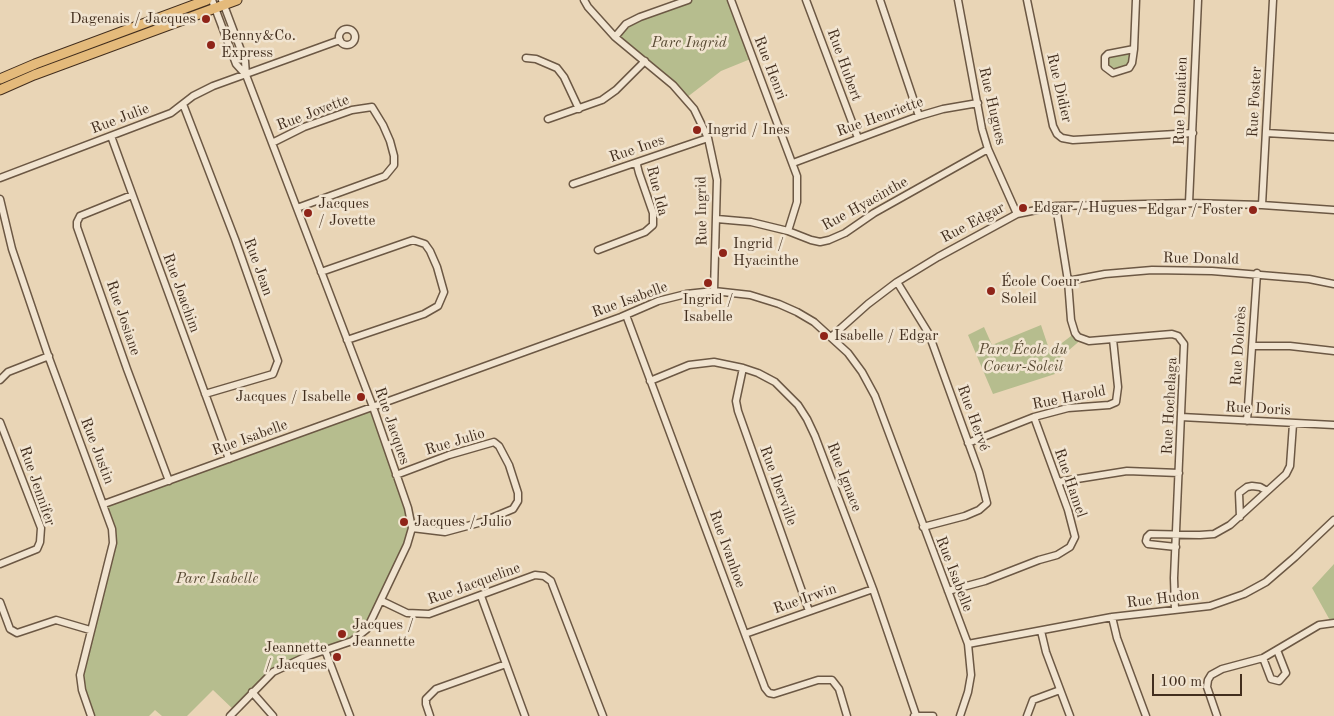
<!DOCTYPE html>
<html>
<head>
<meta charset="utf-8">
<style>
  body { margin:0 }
  #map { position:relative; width:1334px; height:716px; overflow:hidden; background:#e9d5b6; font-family:"Old Standard TT",serif }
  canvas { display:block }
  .scale { position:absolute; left:1152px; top:674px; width:90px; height:22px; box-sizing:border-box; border:2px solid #422e1e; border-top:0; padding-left:6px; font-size:15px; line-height:18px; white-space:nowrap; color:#422e1e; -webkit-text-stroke:4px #f1e4d0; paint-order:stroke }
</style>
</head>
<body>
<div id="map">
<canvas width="1334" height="716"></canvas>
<div class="scale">100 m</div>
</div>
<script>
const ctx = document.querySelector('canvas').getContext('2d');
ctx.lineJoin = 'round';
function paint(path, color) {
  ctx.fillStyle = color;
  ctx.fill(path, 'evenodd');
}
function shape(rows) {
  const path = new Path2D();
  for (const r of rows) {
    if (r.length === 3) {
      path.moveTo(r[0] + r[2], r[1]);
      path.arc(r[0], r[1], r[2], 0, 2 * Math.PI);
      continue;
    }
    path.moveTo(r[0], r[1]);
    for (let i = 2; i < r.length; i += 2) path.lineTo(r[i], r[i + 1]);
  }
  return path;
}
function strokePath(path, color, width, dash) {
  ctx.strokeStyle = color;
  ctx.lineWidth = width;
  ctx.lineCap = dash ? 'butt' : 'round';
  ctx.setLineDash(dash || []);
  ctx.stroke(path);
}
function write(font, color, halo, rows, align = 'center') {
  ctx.font = font + ' "Old Standard TT",serif';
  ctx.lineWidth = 5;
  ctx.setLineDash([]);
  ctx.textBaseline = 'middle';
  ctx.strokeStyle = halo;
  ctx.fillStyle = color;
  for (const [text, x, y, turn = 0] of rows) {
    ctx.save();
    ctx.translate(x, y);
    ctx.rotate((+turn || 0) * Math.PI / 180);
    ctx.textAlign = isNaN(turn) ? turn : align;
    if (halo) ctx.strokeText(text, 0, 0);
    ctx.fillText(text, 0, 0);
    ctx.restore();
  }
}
paint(shape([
  [687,0,732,0,753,58,721,71,686,98,615,37,626,24],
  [1134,49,1132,63,1113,73,1105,67,1105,57],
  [1041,325,1050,352,1075,333,1083,338,1054,363,1055,374,993,394,968,335,984,327,992,345],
  [373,407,412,528,361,635,273,672,235,711,213,690,187,716,162,716,155,710,149,716,93,716,82,679,113,543,104,504],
  [1334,564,1334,623,1332,624,1312,588]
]), '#b6bd8e');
const minor = shape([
  [212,0,236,64,246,75],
  [222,0,245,61,246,75,373,407,408,508,412,528,407,545,367,629,352,641,305,657,273,672,230,716],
  [584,0,588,7,615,37,673,85,694,109,708,138,717,180,714,291],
  [731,0,797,176,797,202,788,231],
  [806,0,858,138],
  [880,0,919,116],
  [958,0,982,129,988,149,1017,214],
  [1027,0,1053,126,1057,134,1062,138,1073,140,1193,133],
  [347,37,8],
  [615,37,626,24,640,17,688,0],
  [1134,49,1108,54,1105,57,1105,67,1113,73,1129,68,1132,63,1134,49,1136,0],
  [526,58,536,59,557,68,564,77,579,109],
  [183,104,235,239,278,361,273,374,205,394],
  [548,119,602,100,616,90,645,61],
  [1266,133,1334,137],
  [111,136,229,459],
  [272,143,304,127,352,110,372,107,383,125,390,141,394,156,394,165,385,176,297,208],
  [793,163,919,116,943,109,978,103],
  [0,178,171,113,193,96,213,86,340,40],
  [573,184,708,138],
  [132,195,80,216,77,222,77,227,127,369,169,481],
  [0,199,12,249,49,358,112,529,113,543,80,675,82,690,91,716],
  [1189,203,1198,0],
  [1262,205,1273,0],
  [1056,206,1068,281,1071,320,1075,333,1078,337,1089,341,1172,334,1178,336,1184,344,1174,578,1175,610],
  [717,219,751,222,788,231,811,240,820,242,829,240,845,233,874,213,988,149],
  [598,250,645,232,653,225,653,213,639,173,637,165,638,162],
  [321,272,413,240,425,244,430,251,437,267,444,292,438,306,424,314,347,340],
  [1068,281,1105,274,1152,270,1212,271,1309,279,1334,284],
  [897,282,929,334,979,472,987,503,979,510,965,516,923,527],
  [626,315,765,688,769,693,774,694,818,680,832,680,839,689,847,716],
  [831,337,868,304,897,282,938,257,1017,214,1056,206,1189,203,1262,205,1334,210],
  [1252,346,1290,346,1334,351],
  [743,368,736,401,738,411,809,611],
  [0,380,8,372,49,356],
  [650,381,689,365,714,362,743,368,758,373,775,382,798,405,807,419,815,436,873,589,916,715],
  [1181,417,1334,425],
  [1247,421,1257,273],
  [0,422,41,528,40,542,37,549,0,564],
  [968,443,1034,417,1068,408,1109,405,1116,402,1118,387,1113,339],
  [396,475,449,455,494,442,499,446,509,465,518,493,518,501,513,509,482,522,445,532,412,528],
  [1058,482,1127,471,1179,473],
  [104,504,621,317,658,301,686,294,714,291,750,295,779,304,797,312,814,322,848,353,862,372,875,396,968,644,971,675,968,692,960,716],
  [1240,517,1239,493,1247,487,1252,486,1260,487,1267,491],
  [1176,547,1148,544,1146,541,1147,537,1150,534,1200,535,1214,534,1230,525,1286,474,1290,466,1293,424],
  [948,591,985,581,1039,560,1057,555,1070,547,1075,537,1068,510,1034,417],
  [481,596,525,716],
  [382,601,407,613,429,614,535,575,544,576,551,581,603,716],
  [0,602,10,629,17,633,56,620,90,630],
  [1112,617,1117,638,1146,716],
  [1041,631,1046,652,1070,716],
  [745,634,873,589],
  [968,644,1112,617,1210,606,1244,594,1266,582,1295,557,1334,520],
  [325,650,350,716],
  [1263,658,1271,679,1279,681,1286,673,1277,650],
  [252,692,273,716],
  [430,716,426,704,426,699,436,689,506,664],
  [914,716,933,716],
  [1027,716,1033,700,1060,690],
  [1217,716,1207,687,1208,680,1211,675,1222,669,1263,658,1319,625,1334,623]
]);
const major = shape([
  [0,79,35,64,207,0],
  [0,90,34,75,237,0]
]);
strokePath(minor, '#6c5844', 9);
strokePath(major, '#422e1e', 11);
strokePath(minor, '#f1e4d0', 6);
strokePath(major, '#e4ba7b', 9);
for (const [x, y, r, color] of [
  [206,19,5,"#8f2418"],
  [211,45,5,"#8f2418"],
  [697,130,5,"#8f2418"],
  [1023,208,5,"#8f2418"],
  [1253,210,5,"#8f2418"],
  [308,213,5,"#8f2418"],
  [723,253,5,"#8f2418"],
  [708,283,5,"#8f2418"],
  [991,291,5,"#8f2418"],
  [824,336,5,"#8f2418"],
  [361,397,5,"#8f2418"],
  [404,522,5,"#8f2418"],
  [342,634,5,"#8f2418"],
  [337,657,5,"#8f2418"]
]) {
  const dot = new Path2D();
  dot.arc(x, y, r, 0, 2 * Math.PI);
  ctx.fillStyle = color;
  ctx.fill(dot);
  strokePath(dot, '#f1e4d0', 2);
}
write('15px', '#422e1e', '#f1e4d0', [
  ["Dagenais / Jacques",196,19,"right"],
  ["Benny&Co.",221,36],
  ["Express",221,53],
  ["Ingrid / Ines",707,130],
  ["Jacques",318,204],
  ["/ Jovette",318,221],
  ["Edgar / Hugues",1033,208],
  ["Edgar / Foster",1243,210,"right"],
  ["Ingrid /",733,244],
  ["Hyacinthe",733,261],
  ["École Coeur",1001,282],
  ["Soleil",1001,299],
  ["Ingrid /",708,300,"center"],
  ["Isabelle",708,317,"center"],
  ["Isabelle / Edgar",834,336],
  ["Jacques / Isabelle",351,397,"right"],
  ["Jacques / Julio",414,522],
  ["Jacques /",352,625],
  ["Jeannette",352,642],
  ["Jeannette",327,648,"right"],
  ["/ Jacques",327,665,"right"]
], 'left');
write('italic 15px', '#594b34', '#f1e4d0', [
  ["Parc Ingrid",689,43],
  ["Parc École du",1023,350],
  ["Coeur-Soleil",1023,367],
  ["Parc Isabelle",217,579]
]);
write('15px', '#422e1e', '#f1e4d0', [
  ["Rue Hubert",844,65,70],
  ["Rue Henri",770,68,69],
  ["Rue Didier",1059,88,77],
  ["Rue Donatien",1181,101,-88],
  ["Rue Foster",1255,102,-87],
  ["Rue Hugues",992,106,77],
  ["Rue Jovette",313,113,-21],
  ["Rue Henriette",880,117,-20],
  ["Rue Julie",120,119,-21],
  ["Rue Ines",637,149,-19],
  ["Rue Ida",657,191,76],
  ["Rue Hyacinthe",865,204,-29],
  ["Rue Ingrid",702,211,-91],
  ["Rue Edgar",973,223,-28],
  ["Rue Donald",1201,259,1],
  ["Rue Jean",258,267,70],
  ["Rue Joachim",181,293,70],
  ["Rue Isabelle",630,300,-20],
  ["Rue Josiane",123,318,71],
  ["Rue Dolorès",1239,346,-86],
  ["Rue Harold",1069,398,-11],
  ["Rue Hochelaga",1170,406,-87],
  ["Rue Doris",1258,409,3],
  ["Rue Hervé",973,418,70],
  ["Rue Jacques",392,426,71],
  ["Rue Isabelle",250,438,-20],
  ["Rue Julio",455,442,-17],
  ["Rue Justin",97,451,69],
  ["Rue Ignace",844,477,69],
  ["Rue Hamel",1070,483,71],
  ["Rue Jennifer",37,486,71],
  ["Rue Iberville",778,486,70],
  ["Rue Ivanhoe",727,549,70],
  ["Rue Isabelle",954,574,69],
  ["Rue Jacqueline",474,584,-20],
  ["Rue Irwin",805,599,-19],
  ["Rue Hudon",1163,599,-7]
]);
</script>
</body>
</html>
